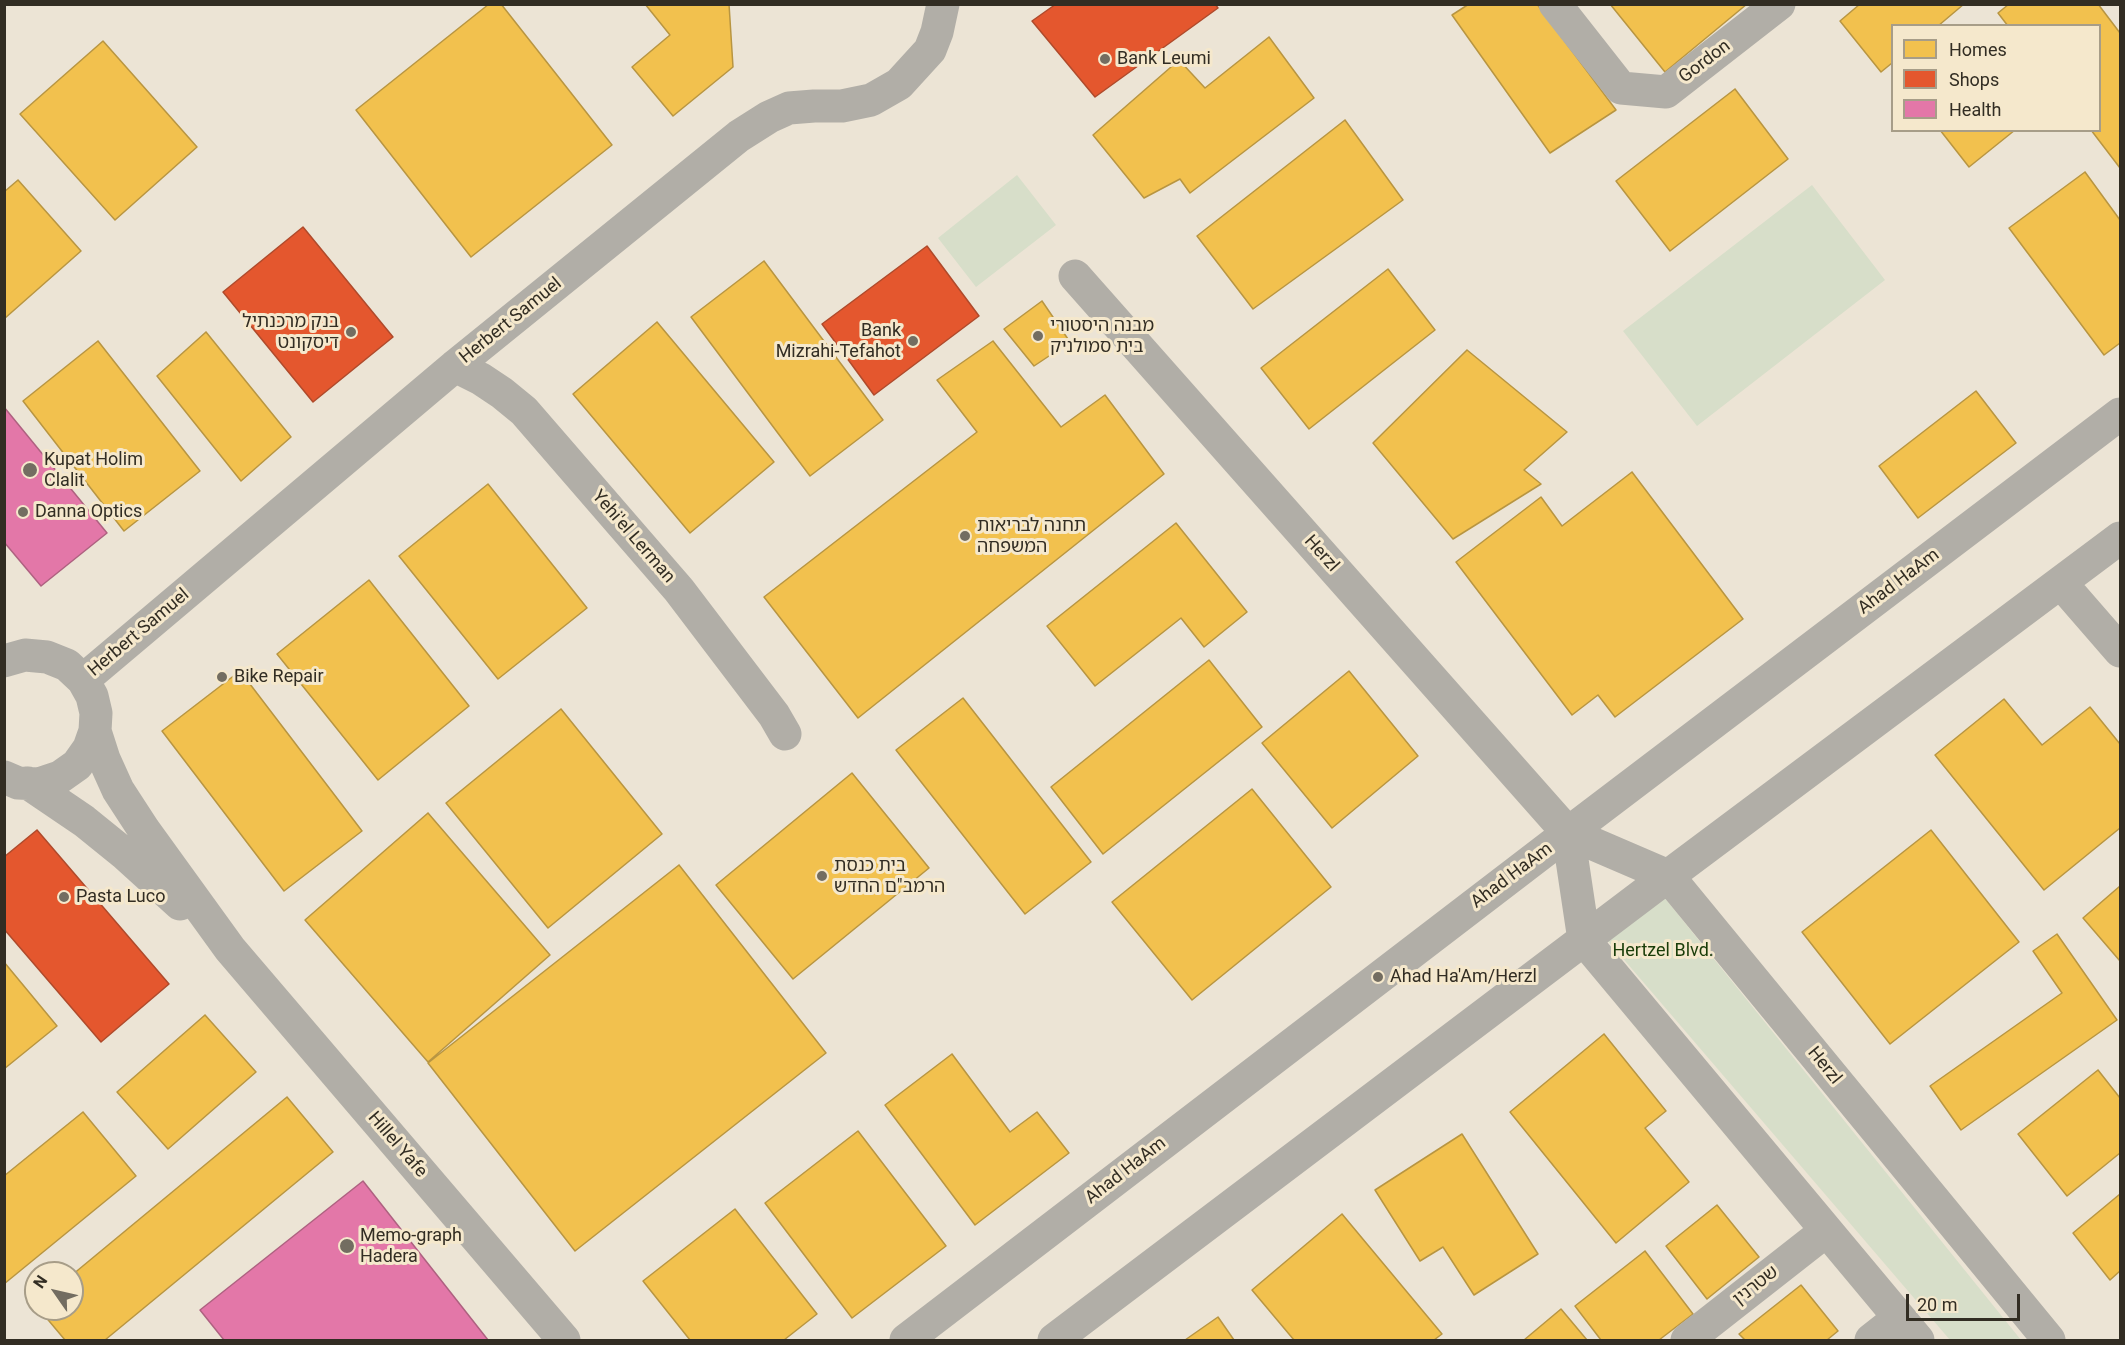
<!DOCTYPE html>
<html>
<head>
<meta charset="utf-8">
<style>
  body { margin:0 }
  #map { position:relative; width:2125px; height:1345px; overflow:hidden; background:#ece4d5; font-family:Roboto,sans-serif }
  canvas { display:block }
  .frame { position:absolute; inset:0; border:6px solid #322d23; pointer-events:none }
  .legend { position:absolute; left:1891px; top:24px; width:210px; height:108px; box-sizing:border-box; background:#f5e8cc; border:2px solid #a79d88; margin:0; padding:8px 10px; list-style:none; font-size:18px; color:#322d23 }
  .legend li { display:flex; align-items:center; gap:12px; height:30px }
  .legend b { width:30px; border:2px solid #a79d88 }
  .north { position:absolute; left:24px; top:1261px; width:60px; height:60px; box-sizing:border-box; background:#f5e8cc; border:2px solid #a79d88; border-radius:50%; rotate:304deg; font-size:16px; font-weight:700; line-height:24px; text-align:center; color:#322d23 }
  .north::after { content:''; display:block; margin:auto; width:21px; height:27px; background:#736d61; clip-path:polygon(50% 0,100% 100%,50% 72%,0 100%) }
  .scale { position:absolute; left:1906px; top:1294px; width:114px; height:27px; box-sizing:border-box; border:3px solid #322d23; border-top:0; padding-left:8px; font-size:18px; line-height:21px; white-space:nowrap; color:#322d23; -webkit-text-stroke:4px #f5e8cc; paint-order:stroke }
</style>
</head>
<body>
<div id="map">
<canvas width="2125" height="1345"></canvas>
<div class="frame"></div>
<ul class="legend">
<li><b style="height:16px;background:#f2c14e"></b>Homes</li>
<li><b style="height:16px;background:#e4572e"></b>Shops</li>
<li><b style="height:16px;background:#e377a8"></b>Health</li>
</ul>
<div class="north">N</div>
<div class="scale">20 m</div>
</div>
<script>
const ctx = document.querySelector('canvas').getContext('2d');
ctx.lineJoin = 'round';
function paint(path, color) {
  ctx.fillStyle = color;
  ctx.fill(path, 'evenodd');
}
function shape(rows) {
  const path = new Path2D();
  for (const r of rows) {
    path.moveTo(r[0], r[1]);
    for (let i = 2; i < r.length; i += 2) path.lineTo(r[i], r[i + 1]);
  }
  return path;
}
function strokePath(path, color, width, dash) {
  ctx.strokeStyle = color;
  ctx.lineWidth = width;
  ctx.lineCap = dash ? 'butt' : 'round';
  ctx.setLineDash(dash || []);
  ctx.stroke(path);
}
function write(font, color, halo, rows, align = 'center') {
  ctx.font = font + ' Roboto,"Noto Sans Hebrew",sans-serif';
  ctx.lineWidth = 6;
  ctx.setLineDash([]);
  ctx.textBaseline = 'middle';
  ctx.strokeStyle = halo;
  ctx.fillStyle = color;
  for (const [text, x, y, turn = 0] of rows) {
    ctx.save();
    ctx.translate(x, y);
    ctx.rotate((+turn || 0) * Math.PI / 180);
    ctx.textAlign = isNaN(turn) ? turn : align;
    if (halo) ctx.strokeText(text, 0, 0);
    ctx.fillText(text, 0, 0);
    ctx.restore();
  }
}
paint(shape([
  [1017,175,1056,225,976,287,938,238],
  [1812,185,1885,280,1697,426,1623,331],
  [1664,897,2021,1340,1950,1340,1608,941]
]), '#d7dec9');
const homes = shape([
  [489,4,501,4,612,145,471,257,356,110,489,4],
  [645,4,729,4,733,67,673,116,632,67,670,35,645,4],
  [1469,4,1537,4,1616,110,1550,153,1452,15,1469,4],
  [1610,4,1747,4,1665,72,1610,4],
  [1860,4,1964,4,1938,26,1892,26,1892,63,1881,72,1840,21,1860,4],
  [2009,4,2098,4,2120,33,2120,168,2091,130,2100,130,2100,26,2008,26,1998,13,2009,4],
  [1269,37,1314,98,1190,193,1180,179,1144,198,1093,135,1179,60,1205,88,1269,37],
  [103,41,197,147,115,220,20,114,103,41],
  [1735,89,1788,159,1670,251,1616,181,1735,89],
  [1345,120,1403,200,1253,309,1197,236,1345,120],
  [1940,130,2015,130,1969,167,1940,130],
  [2085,172,2120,220,2120,343,2104,355,2009,228,2085,172],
  [18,180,81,251,4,319,4,192,18,180],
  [764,261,883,420,810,476,691,317,764,261],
  [1388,269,1435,330,1309,429,1261,368,1388,269],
  [1042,301,1070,342,1034,366,1004,329,1042,301],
  [657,322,774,462,690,533,573,394,657,322],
  [206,332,291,437,241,481,157,376,206,332],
  [98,341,200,471,124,531,23,401,98,341],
  [993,341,1061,427,1105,395,1164,474,858,718,764,597,977,432,937,380,993,341],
  [1467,350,1567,432,1524,470,1541,484,1453,539,1373,443,1467,350],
  [1976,391,2016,443,1918,518,1879,466,1976,391],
  [1632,472,1743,619,1615,717,1598,695,1572,715,1456,562,1541,497,1562,526,1632,472],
  [488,484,587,608,498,679,399,556,488,484],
  [1176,523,1247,612,1204,647,1181,618,1095,686,1047,626,1176,523],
  [369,580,469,706,378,780,277,654,369,580],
  [1209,660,1262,727,1103,854,1051,787,1209,660],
  [240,671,362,831,284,891,162,731,240,671],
  [1349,671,1418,756,1332,828,1262,743,1349,671],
  [963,698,1091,862,1025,914,896,750,963,698],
  [2004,699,2042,745,2090,707,2120,744,2120,828,2044,890,1935,755,2004,699],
  [561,709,662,834,548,928,446,803,561,709],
  [852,773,929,868,793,979,716,885,852,773],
  [1252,789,1331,887,1192,1000,1112,902,1252,789],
  [428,813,550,955,428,1062,305,920,428,813],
  [1931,830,2019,942,1890,1044,1802,932,1931,830],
  [679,865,826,1053,575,1251,428,1063,679,865],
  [2120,886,2120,961,2083,918,2120,886],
  [2057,934,2117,1020,1961,1130,1930,1086,2062,993,2033,951,2057,934],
  [4,962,57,1026,4,1069,4,962],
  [205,1015,256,1072,168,1149,117,1092,205,1015],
  [1604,1034,1666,1111,1645,1128,1689,1182,1616,1243,1510,1112,1604,1034],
  [952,1054,1010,1132,1037,1112,1069,1153,975,1225,885,1105,952,1054],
  [2098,1070,2120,1098,2120,1153,2067,1196,2018,1134,2098,1070],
  [287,1097,333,1152,105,1340,65,1340,39,1309,72,1309,72,1275,287,1097],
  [83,1112,136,1176,4,1284,4,1176,83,1112],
  [858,1131,946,1246,852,1318,765,1203,858,1131],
  [1462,1134,1538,1254,1474,1295,1443,1247,1420,1261,1375,1190,1462,1134],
  [2120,1194,2120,1271,2110,1280,2073,1233,2120,1194],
  [1717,1205,1759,1257,1707,1299,1666,1246,1717,1205],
  [735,1209,817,1314,784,1340,690,1340,643,1281,735,1209],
  [1342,1214,1442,1334,1434,1340,1294,1340,1252,1290,1342,1214],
  [1645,1251,1693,1314,1659,1340,1601,1340,1575,1306,1645,1251],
  [1801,1285,1838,1331,1827,1340,1745,1340,1739,1334,1801,1285],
  [1561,1309,1587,1340,1524,1340,1561,1309],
  [1218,1317,1234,1340,1185,1340,1218,1317]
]);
paint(homes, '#f2c14e');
strokePath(homes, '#b89541', 1.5);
const shops = shape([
  [1056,4,1215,4,1218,8,1095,97,1032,21,1056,4],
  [303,227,393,337,313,402,223,292,303,227],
  [927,246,979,316,874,395,822,324,927,246],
  [37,830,169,984,101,1042,4,929,4,857,37,830]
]);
paint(shops, '#e4572e');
strokePath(shops, '#af4a2b', 1.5);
const health = shape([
  [4,407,107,533,41,586,4,542,4,407],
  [363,1181,488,1340,224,1340,200,1310,363,1181]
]);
paint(health, '#e377a8');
strokePath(health, '#ae6180', 1.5);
strokePath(shape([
  [1555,4,1621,88,1666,92,1779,4],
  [1075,276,1568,833,1668,876,2049,1340],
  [455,366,481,379,502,393,524,411,679,590,774,715,785,734],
  [2061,583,2120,651],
  [4,661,25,655,47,657,67,665,83,680,92,696,96,713,95,731,89,748,77,765,60,777,39,784,18,783,4,777],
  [83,680,455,366,739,136,769,117,789,108,814,106,842,106,871,100,899,84,930,50,937,32,943,4],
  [95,731,104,759,118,790,144,830,230,949,564,1340],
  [28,783,84,821,126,855,180,904],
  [1568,833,1584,940,1918,1340],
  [906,1340,1568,833,2120,414],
  [1054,1340,1668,876,2120,538],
  [1687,1340,1826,1231],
  [1871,1340,1899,1318]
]), '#b1aea7', 33);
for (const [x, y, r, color] of [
  [1105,59,6,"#736d61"],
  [351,332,6,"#736d61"],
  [1038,336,6,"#736d61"],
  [913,341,6,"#736d61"],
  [30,470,8,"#736d61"],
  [23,512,6,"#736d61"],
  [965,536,6,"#736d61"],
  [222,677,6,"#736d61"],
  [822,876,6,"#736d61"],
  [64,897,6,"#736d61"],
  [1378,977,6,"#736d61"],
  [347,1246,8,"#736d61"]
]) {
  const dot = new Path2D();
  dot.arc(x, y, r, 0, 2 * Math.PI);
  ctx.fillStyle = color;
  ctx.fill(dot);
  strokePath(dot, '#f5e8cc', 2);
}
write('18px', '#322d23', '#f5e8cc', [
  ["Bank Leumi",1117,59],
  ["בנק מרכנתיל",339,322,"right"],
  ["דיסקונט",339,343,"right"],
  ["מבנה היסטורי",1050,326],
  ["בית סמולניק",1050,347],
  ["Bank",901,331,"right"],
  ["Mizrahi-Tefahot",901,352,"right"],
  ["Kupat Holim",44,460],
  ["Clalit",44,481],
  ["Danna Optics",35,512],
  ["תחנה לבריאות",977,526],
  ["המשפחה",977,547],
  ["Bike Repair",234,677],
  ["בית כנסת",834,866],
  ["הרמב\"ם החדש",834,887],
  ["Pasta Luco",76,897],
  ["Ahad Ha'Am/Herzl",1390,977],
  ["Memo-graph",360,1236],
  ["Hadera",360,1257]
], 'left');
write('18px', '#322d23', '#f5e8cc', [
  ["Gordon",1705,62,-37],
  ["Herbert Samuel",511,321,-39],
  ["Yehi'el Lerman",633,537,49],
  ["Herzl",1321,554,48],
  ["Ahad HaAm",1899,582,-37],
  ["Herbert Samuel",139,633,-40],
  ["Ahad HaAm",1512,876,-37],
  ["Herzl",1824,1066,51],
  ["Hillel Yafe",397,1145,49],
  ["Ahad HaAm",1126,1171,-38],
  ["שטרנין",1756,1286,-38]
]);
write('18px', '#193c08', '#f5e8cc', [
  ["Hertzel Blvd.",1663,951]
]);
</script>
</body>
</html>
